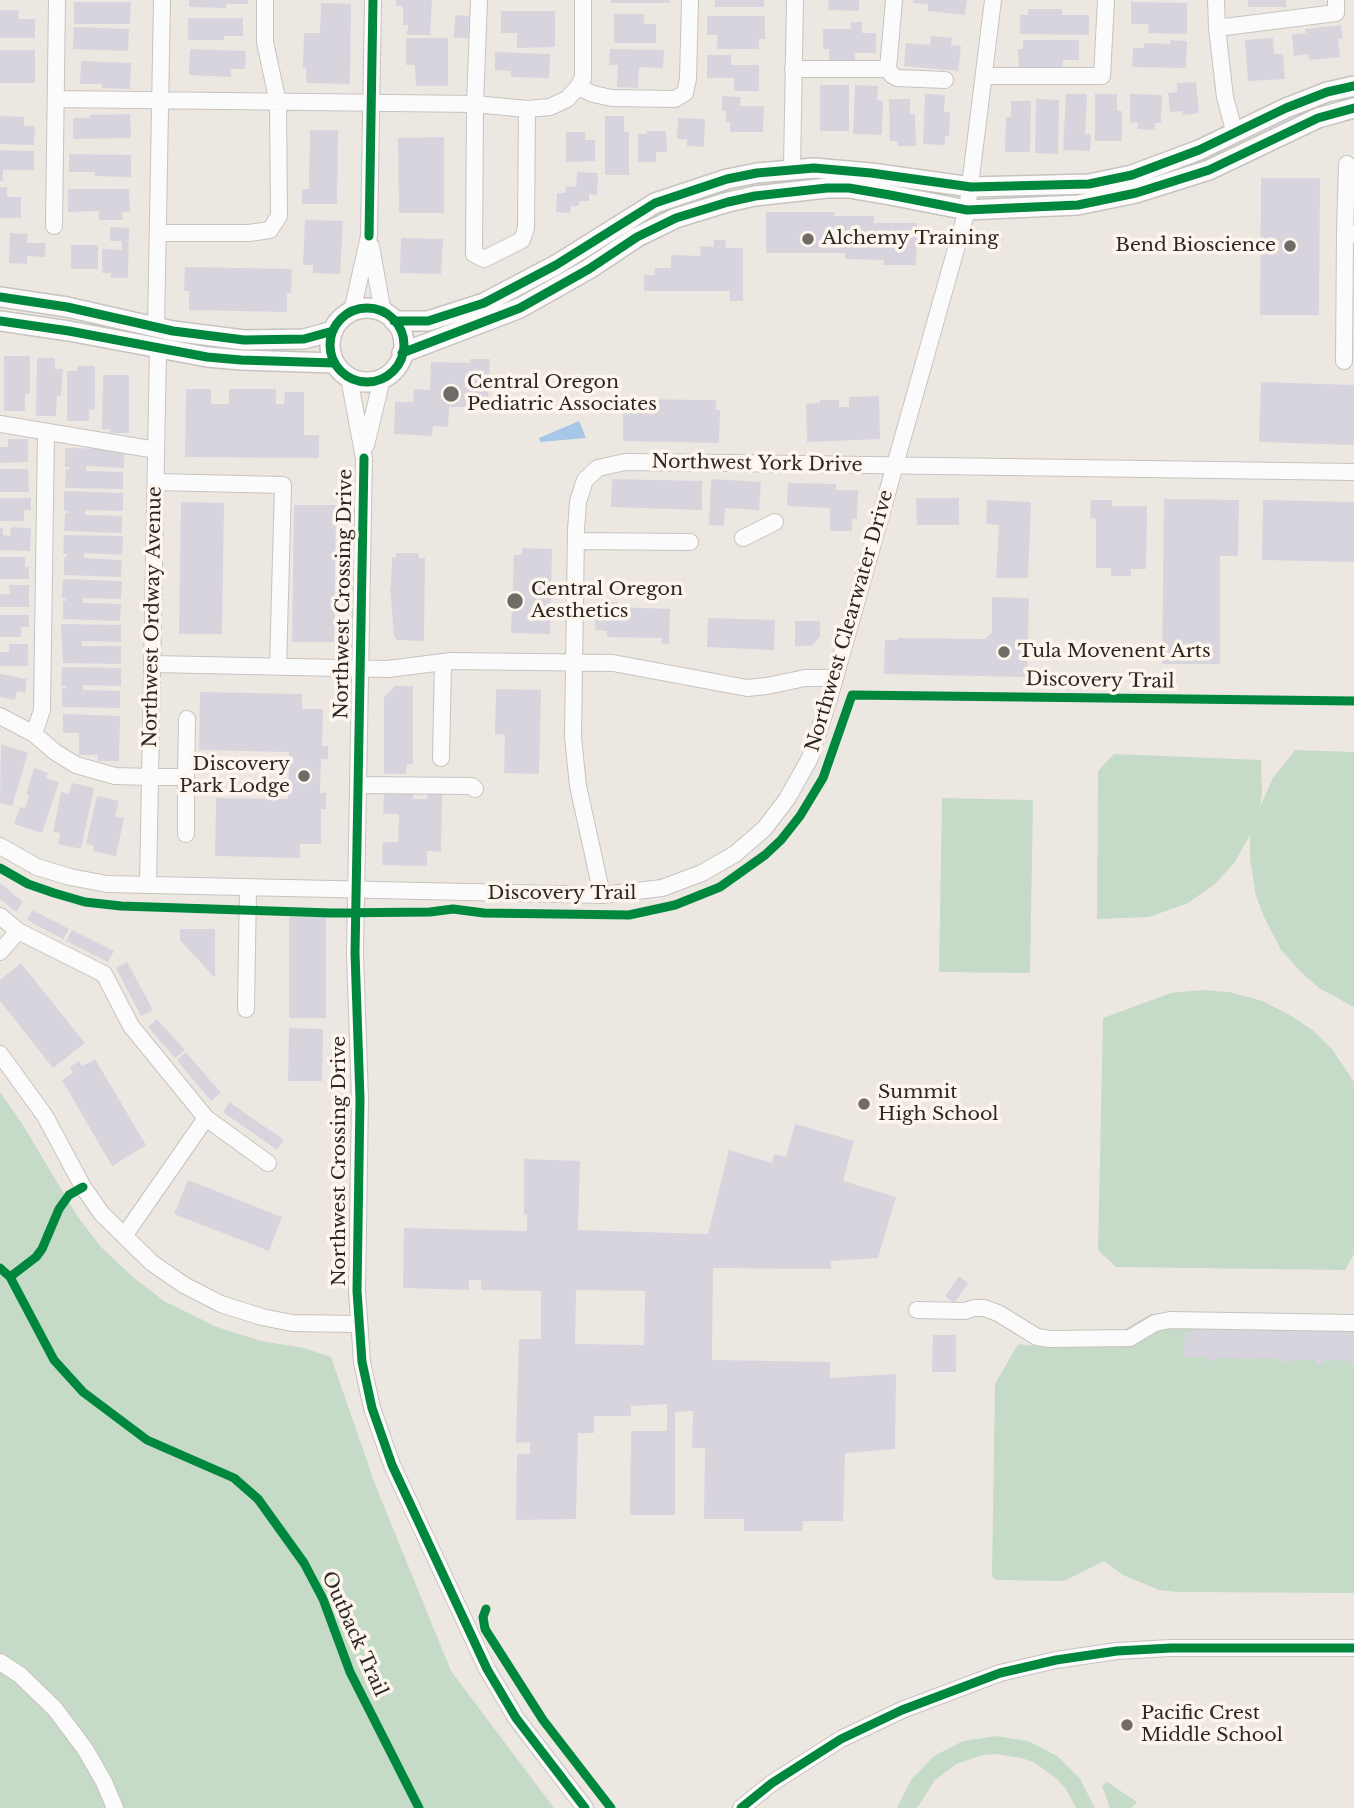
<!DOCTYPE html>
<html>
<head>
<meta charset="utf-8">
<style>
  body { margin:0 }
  canvas { display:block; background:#ede7e2 }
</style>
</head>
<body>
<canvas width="1354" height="1808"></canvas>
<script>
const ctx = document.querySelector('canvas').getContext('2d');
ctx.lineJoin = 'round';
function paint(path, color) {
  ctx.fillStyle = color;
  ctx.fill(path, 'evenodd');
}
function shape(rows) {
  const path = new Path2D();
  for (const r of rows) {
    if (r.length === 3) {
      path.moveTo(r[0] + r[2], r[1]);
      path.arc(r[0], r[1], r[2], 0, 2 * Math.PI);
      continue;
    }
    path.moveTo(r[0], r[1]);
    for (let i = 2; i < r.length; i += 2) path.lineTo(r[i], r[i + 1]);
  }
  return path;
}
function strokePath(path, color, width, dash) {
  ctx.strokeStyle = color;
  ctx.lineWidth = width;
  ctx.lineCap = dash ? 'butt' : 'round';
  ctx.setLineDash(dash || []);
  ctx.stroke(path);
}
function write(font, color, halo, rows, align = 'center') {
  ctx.font = font + ' "Libre Baskerville",serif';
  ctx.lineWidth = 7;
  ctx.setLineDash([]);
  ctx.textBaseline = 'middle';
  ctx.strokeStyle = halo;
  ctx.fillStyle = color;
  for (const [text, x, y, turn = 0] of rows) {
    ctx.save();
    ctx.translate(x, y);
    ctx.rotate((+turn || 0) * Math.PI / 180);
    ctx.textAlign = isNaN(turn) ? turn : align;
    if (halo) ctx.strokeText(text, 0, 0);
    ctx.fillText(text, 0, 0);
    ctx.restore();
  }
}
paint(shape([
  [1295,750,1354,752,1354,1007,1319,988,1301,972,1281,950,1264,917,1256,896,1250,859,1250,835,1234,863,1215,884,1188,903,1149,917,1097,919,1098,771,1114,754,1261,760,1262,794,1260,807,1273,778],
  [942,798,1033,800,1030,973,939,972],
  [1201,990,1229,992,1263,1001,1293,1017,1315,1032,1332,1049,1354,1082,1354,1254,1345,1270,1116,1267,1098,1250,1103,1018,1171,993],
  [0,1092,23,1125,78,1217,101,1247,133,1277,164,1301,217,1327,261,1341,304,1348,331,1357,375,1484,451,1671,554,1808,0,1808],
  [1151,1314,1354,1316,1354,1593,1178,1592,1159,1590,1123,1575,1104,1561,1064,1581,996,1580,992,1576,995,1384,1018,1344,1050,1348,1052,1330,1122,1331],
  [996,1736,1028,1741,1057,1756,1080,1779,1095,1808,1076,1808,1066,1789,1057,1779,1035,1763,1022,1758,995,1754,982,1755,956,1764,935,1780,917,1808,897,1808,911,1780,934,1756,963,1741],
  [1107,1782,1137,1802,1131,1808,1110,1808,1102,1786]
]), '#c5dbc8');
paint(shape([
  [579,421,586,438,540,442,539,438]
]), '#a7c7e6');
paint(shape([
  [189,0,248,0,248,4,226,4,226,8,189,7],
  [396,0,432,0,430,35,407,35,408,25,403,25,403,6,396,6],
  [611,0,670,0,670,3,611,3],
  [715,0,764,0,764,7,715,7],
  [829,0,859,0,859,11,828,10],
  [913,0,967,0,965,15,928,11,928,4,913,3],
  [1248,0,1286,0,1286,7,1248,7],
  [74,2,131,2,130,24,74,24],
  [1131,2,1187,3,1187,34,1148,33,1149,24,1131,24],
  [321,3,351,4,350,84,306,83,306,68,303,68,304,33,320,33],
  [1028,9,1062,9,1062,15,1089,15,1089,35,1020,34,1020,15,1028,15],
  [0,10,18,10,19,19,35,19,35,38,0,38],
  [501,11,555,11,555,47,517,48,517,33,501,33],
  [614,14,644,14,644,24,656,24,656,43,614,43],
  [455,15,469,16,468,38,454,38],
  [707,16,765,16,765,39,759,39,759,49,717,49,718,35,707,35],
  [188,18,243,18,243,36,224,36,224,40,188,40],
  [851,22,862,22,862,33,876,33,876,53,855,53,855,62,829,62,829,49,823,49,823,29,851,29],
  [1341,25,1343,38,1338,39,1340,57,1309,60,1308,54,1294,56,1292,35,1306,33,1305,29],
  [74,27,129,29,128,51,73,49],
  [931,36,952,38,951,45,961,46,958,71,904,66,906,43,930,45],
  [406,38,448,38,448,86,416,86,415,65,406,65],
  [1273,38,1274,54,1283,54,1285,79,1248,81,1245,40],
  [1023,40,1079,40,1079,60,1063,60,1063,68,1019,68,1018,49,1023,49],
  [1170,40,1187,41,1186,68,1132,67,1133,48,1144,48,1144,43,1170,44],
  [190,49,246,51,245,69,231,69,231,77,189,75],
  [610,49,664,50,663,68,639,67,638,88,617,87,618,65,609,65],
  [0,50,35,50,35,83,0,83],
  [495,52,550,54,549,78,511,77,511,71,495,70],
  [707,55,731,55,731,65,759,65,759,91,734,91,734,78,707,78],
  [81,61,131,63,130,89,102,88,102,84,80,84],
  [1196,82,1199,113,1183,115,1182,111,1170,112,1168,93,1177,92,1177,83],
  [820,85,849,85,849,131,820,131],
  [855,85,878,86,877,100,883,101,882,135,853,134],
  [925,94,945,95,944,112,950,112,949,137,945,136,945,145,923,144],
  [1066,94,1087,94,1085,134,1091,134,1090,151,1063,150],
  [1095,94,1117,94,1117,111,1122,111,1122,141,1095,141],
  [1130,94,1162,95,1161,123,1155,123,1155,130,1137,129,1138,123,1130,122],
  [722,96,741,97,740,106,764,106,763,132,730,132,730,122,726,122,726,111,722,111],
  [889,99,910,99,910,114,915,114,916,146,898,146,898,141,890,141],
  [1036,99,1059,100,1058,154,1035,153],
  [1011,101,1031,101,1030,152,1005,152,1006,117,1011,117],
  [130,114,131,138,73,139,73,118,90,118,90,115],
  [0,116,24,117,24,126,35,126,34,145,0,144],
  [605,116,624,116,624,132,629,132,629,175,605,175],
  [678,118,705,119,704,147,687,146,687,139,677,139],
  [310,130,338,130,337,204,302,204,302,189,309,189],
  [647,131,666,131,667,152,656,152,656,162,638,162,638,134,647,134],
  [566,132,585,132,585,140,595,140,595,161,566,162],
  [444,137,444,213,399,213,398,138],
  [0,150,34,151,34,170,3,170,3,181,0,181],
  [69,154,131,155,131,177,94,176,95,172,69,172],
  [577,172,598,173,597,195,589,194,589,201,579,201,579,206,571,206,570,213,556,212,557,193,565,193,566,186,576,187],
  [1261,178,1320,178,1319,315,1260,315],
  [0,187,7,187,7,197,21,197,21,218,0,218],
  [68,189,129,189,130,212,122,212,123,220,99,220,99,211,68,212],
  [766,212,835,212,834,216,874,216,874,223,917,223,916,265,883,265,884,260,845,259,845,253,766,253],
  [305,220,343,221,340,274,313,273,313,265,303,265],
  [110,227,129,228,128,278,111,278,111,273,102,273,102,249,122,250,122,241,110,241],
  [10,233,28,234,27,243,46,243,45,257,27,256,27,264,9,263],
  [401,238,443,239,441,274,400,273],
  [714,240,725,240,726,248,743,248,743,301,730,301,730,291,644,291,644,275,655,275,655,268,671,268,671,255,701,256,700,246,714,247],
  [71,245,98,245,98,269,71,269],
  [185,267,292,269,291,293,287,293,287,312,189,310,189,291,184,291],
  [4,356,30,356,30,394,25,394,25,411,4,411],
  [37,358,55,358,55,369,63,369,61,396,57,396,56,416,36,416],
  [470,359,490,359,488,400,468,399,468,407,449,407,448,427,433,426,432,436,394,434,395,402,413,402,414,389,430,390,431,362,470,363],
  [77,366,95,366,95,410,89,409,89,421,67,421,67,371,77,371],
  [103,375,129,375,129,433,110,433,110,429,102,429],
  [1261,382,1354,385,1354,445,1259,442],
  [186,389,211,389,211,404,229,404,229,389,276,389,276,404,284,404,285,392,304,392,304,435,319,435,319,458,185,457],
  [879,396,880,439,807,442,806,404,820,403,820,400,839,400,839,407,849,407,849,397],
  [623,399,716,400,716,410,720,410,719,443,623,441],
  [8,439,28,439,28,462,0,463,0,447,8,447],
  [65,448,124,449,124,468,86,466,86,471,123,472,123,489,65,488,66,469,69,470,69,467,65,467],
  [0,469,28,469,29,492,0,492],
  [612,479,702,481,702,510,611,507],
  [711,479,761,482,759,510,725,508,724,526,709,525],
  [788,483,836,484,836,490,858,490,857,519,852,518,852,531,830,531,830,508,787,506],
  [64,491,123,493,123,511,85,510,85,515,122,516,122,533,64,531,65,513,68,513,68,511,64,510],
  [0,498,31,498,31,510,24,510,24,521,0,521],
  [916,498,959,498,959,525,917,525],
  [1164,499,1239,500,1238,556,1220,556,1220,664,1162,664],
  [987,500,1031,502,1028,578,996,578,999,525,986,524],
  [1091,500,1112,500,1112,506,1147,506,1146,569,1131,569,1131,576,1111,576,1111,568,1096,568,1096,519,1090,518],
  [1263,500,1354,502,1354,562,1262,560],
  [181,502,224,503,222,634,179,634],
  [294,505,336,505,334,642,292,642],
  [11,527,31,528,30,551,0,550,0,528,3,528,3,535,10,536],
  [64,535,123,536,122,555,84,553,84,558,122,560,121,577,64,575,64,557,67,557,67,554,63,554],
  [522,548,552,549,550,634,511,633,514,555,522,555],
  [396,553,418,553,419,558,425,558,424,641,397,640,394,636,390,587,391,587,392,557,396,558],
  [0,557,25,557,25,567,29,567,29,579,0,579],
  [63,579,122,581,121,599,83,598,83,603,121,604,120,621,63,619,63,601,66,601,66,599,62,598],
  [9,585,29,585,29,607,0,607,0,594,10,594],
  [992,597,1029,598,1027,677,884,674,885,640,898,640,898,638,985,639,992,632],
  [596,602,618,602,618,607,670,609,669,644,661,643,662,638,607,637,607,631,595,630],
  [0,615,29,615,29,627,21,627,21,637,0,637],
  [708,618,775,620,774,650,707,647],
  [795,621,820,621,820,637,811,646,795,646],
  [61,624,121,625,121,642,82,641,82,646,121,646,121,664,63,663],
  [9,644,28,644,28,666,0,666,0,652,9,652],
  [62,667,121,668,121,686,83,685,83,690,120,691,120,708,62,707,62,688,66,689,66,686,61,686],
  [0,674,27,679,25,693,17,691,15,700,0,697],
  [395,686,413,686,413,764,407,764,406,774,384,774,384,697],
  [496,689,541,690,539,774,504,773,505,735,495,734],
  [200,692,302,694,302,709,323,709,322,746,328,746,328,759,321,759,320,793,326,793,326,809,321,809,321,844,300,844,300,858,215,856,216,798,288,799,289,752,199,750],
  [63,714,120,716,119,761,98,761,98,755,79,755,79,733,63,733],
  [1,744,28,753,12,806,0,803],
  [34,768,48,773,46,778,59,782,42,833,14,824,20,807,25,808,29,795,26,794],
  [72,783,94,788,81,849,58,844,60,833,53,832,61,792,69,794],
  [384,791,413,792,413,799,427,799,427,793,442,794,441,852,427,851,427,866,382,865,383,842,398,842,399,814,383,814],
  [97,796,119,801,115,817,124,818,116,856,93,851,94,846,86,844],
  [0,883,23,902,16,912,0,899],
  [32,910,69,929,63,939,27,920],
  [289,917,326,917,326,1018,289,1018],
  [180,929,215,929,215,978,180,940],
  [72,930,114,951,108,962,66,941],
  [127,962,153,1010,141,1016,116,968],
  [21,963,85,1043,53,1068,0,1001,0,980],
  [157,1019,185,1050,175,1058,148,1027],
  [289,1028,323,1029,322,1081,288,1081],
  [186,1052,221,1093,211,1101,177,1060],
  [95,1059,146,1145,112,1166,62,1080,73,1073,70,1067,79,1061,82,1066],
  [229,1102,284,1140,277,1150,223,1112],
  [795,1124,854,1141,843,1181,896,1197,878,1258,831,1261,831,1269,713,1268,712,1360,830,1362,830,1378,896,1374,895,1449,845,1453,843,1521,803,1521,802,1531,744,1531,744,1519,704,1519,705,1448,692,1448,693,1411,675,1412,675,1515,630,1515,631,1431,667,1431,667,1404,631,1406,631,1416,594,1416,594,1433,578,1433,576,1519,516,1520,517,1454,530,1454,530,1442,516,1443,519,1339,541,1339,541,1291,481,1290,481,1280,469,1280,469,1290,403,1288,404,1228,527,1231,527,1214,524,1215,524,1159,580,1161,578,1230,708,1234,729,1150,772,1163,774,1154,786,1157],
  [576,1290,645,1291,644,1345,575,1344],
  [188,1180,282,1217,269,1251,174,1214],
  [959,1276,968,1283,954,1303,945,1296],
  [1192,1328,1354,1330,1354,1364,1351,1364,1351,1361,1325,1360,1325,1363,1316,1364,1316,1360,1290,1359,1289,1362,1277,1362,1277,1359,1251,1358,1251,1361,1243,1361,1243,1358,1216,1358,1216,1361,1208,1361,1208,1357,1184,1357,1185,1332,1192,1332],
  [933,1335,956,1335,956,1372,932,1372]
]), '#d8d4de');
const minor = shape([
  [479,0,475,104,474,254,484,259,522,240,526,228,527,109],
  [1216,0,1217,28,1225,97,1235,134],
  [1217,28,1336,13,1336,0],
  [793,69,888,69,894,0],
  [888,69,892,75,897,78,945,80],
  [985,76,1102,76,1106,0],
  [578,87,593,94,612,98,675,99,685,93,688,79,690,0],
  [56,99,475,104,527,109,550,107,567,99,578,87,583,78,583,0],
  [792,169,795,0],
  [54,226,57,0],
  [159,233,249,233,270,230,279,216,278,103,265,42,265,0],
  [1345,233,1347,164],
  [371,246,383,313],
  [352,312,369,236,373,0],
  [156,328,162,0],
  [1344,361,1345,233,1354,234],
  [349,378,364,458,355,953,360,1099,357,1291,362,1362,372,1408,392,1465,487,1669,516,1718,585,1808],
  [0,424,156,450],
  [366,445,382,379],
  [156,482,283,485,278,667],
  [743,538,775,522],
  [576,541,690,542],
  [153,664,388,669,451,661,613,663,747,688,767,686,805,678,835,678],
  [0,716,34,734,55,752,76,765,115,776,150,777,186,777,187,719],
  [34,734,42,710,46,432],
  [441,758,443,662],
  [358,785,472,786,475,789],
  [186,834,186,777],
  [0,846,37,867,70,877,107,884,602,895,662,888,702,873,735,854,764,829,787,799,810,758,829,699,967,210,993,0],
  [148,885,158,349],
  [602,895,578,786,573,737,576,530,578,502,585,480,598,468,625,462,729,463,1354,472],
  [0,916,18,931,104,974,131,1026,206,1118,268,1163],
  [0,952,18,931],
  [246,1009,248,887],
  [0,1054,45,1116,83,1187,102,1214,152,1263,184,1285,221,1304,262,1317,292,1323,358,1324],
  [124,1236,206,1118],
  [917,1310,965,1311,974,1308,984,1308,998,1313,1037,1337,1050,1339,1130,1338,1155,1323,1170,1320,1354,1323],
  [0,1662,20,1675,55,1709,85,1749,104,1782,115,1808],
  [741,1808,772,1783,841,1739,902,1710,1000,1673,1056,1660,1117,1651,1171,1648,1354,1648]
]);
const major = shape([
  [0,297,67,307,173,331,244,340,304,339,333,331],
  [367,345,37],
  [0,321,69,331,207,357,241,360,334,363],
  [394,321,428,321,484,303,556,265,655,203,727,179,757,173,814,168,871,173,971,187,1089,184,1132,175,1199,150,1286,108,1327,92,1354,86],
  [402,353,520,308,589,269,637,237,676,218,728,202,755,196,827,188,849,188,890,195,967,210,1078,205,1136,193,1209,170,1318,118,1354,108]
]);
strokePath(minor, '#c7c3bf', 18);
strokePath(major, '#c7c3bf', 22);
strokePath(minor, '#fcfbfb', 16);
strokePath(major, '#fcfbfb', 19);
strokePath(shape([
  [369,236,373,0],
  [0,297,67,307,173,331,244,340,304,339,333,331],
  [367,345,37],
  [0,321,69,331,207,357,241,360,334,363],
  [394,321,428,321,484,303,556,265,655,203,727,179,757,173,814,168,871,173,971,187,1089,184,1132,175,1199,150,1286,108,1327,92,1354,86],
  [402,353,520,308,589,269,637,237,676,218,728,202,755,196,827,188,849,188,890,195,967,210,1078,205,1136,193,1209,170,1318,118,1354,108],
  [364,458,355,953,360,1099,357,1291,362,1362,372,1408,392,1465,487,1669,516,1718,585,1808],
  [0,868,28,884,54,893,85,902,121,906,331,913,430,912,453,909,484,913,629,915,675,905,720,887,765,855,781,840,800,816,823,778,852,695,1354,701],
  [0,1268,10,1277,54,1360,83,1392,147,1440,234,1478,258,1499,304,1563,323,1599,350,1672,419,1808],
  [10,1277,36,1257,42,1249,59,1209,69,1195,83,1187],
  [486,1609,483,1617,485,1629,543,1720,611,1808],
  [741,1808,772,1783,841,1739,902,1710,1000,1673,1056,1660,1117,1651,1171,1648,1354,1648]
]), '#00873e', 9);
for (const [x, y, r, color] of [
  [808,239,7,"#706b66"],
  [1290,246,7,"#706b66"],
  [451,394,9,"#706b66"],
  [515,601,9,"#706b66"],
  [1004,652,7,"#706b66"],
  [304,776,7,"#706b66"],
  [864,1104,7,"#706b66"],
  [1127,1725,7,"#706b66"]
]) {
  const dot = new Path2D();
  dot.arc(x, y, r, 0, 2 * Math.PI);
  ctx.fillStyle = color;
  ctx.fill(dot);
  strokePath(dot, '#fef5ed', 2.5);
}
write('19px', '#2c2824', '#fef5ed', [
  ["Alchemy Training",822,239],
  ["Bend Bioscience",1276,246,"right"],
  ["Central Oregon",467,383],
  ["Pediatric Associates",467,405],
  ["Central Oregon",531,590],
  ["Aesthetics",531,612],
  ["Tula Movenent Arts",1018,652],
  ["Discovery",290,765,"right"],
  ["Park Lodge",290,787,"right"],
  ["Summit",878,1093],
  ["High School",878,1115],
  ["Pacific Crest",1141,1714],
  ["Middle School",1141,1736]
], 'left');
write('19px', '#2c2824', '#fef5ed', [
  ["Northwest York Drive",757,464,1],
  ["Northwest Crossing Drive",344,594,-89],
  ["Northwest Ordway Avenue",153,617,-89],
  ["Northwest Clearwater Drive",850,621,-74],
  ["Discovery Trail",1100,681,1],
  ["Discovery Trail",562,894],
  ["Northwest Crossing Drive",340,1161,-90],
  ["Outback Trail",354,1634,66]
]);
</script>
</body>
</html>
